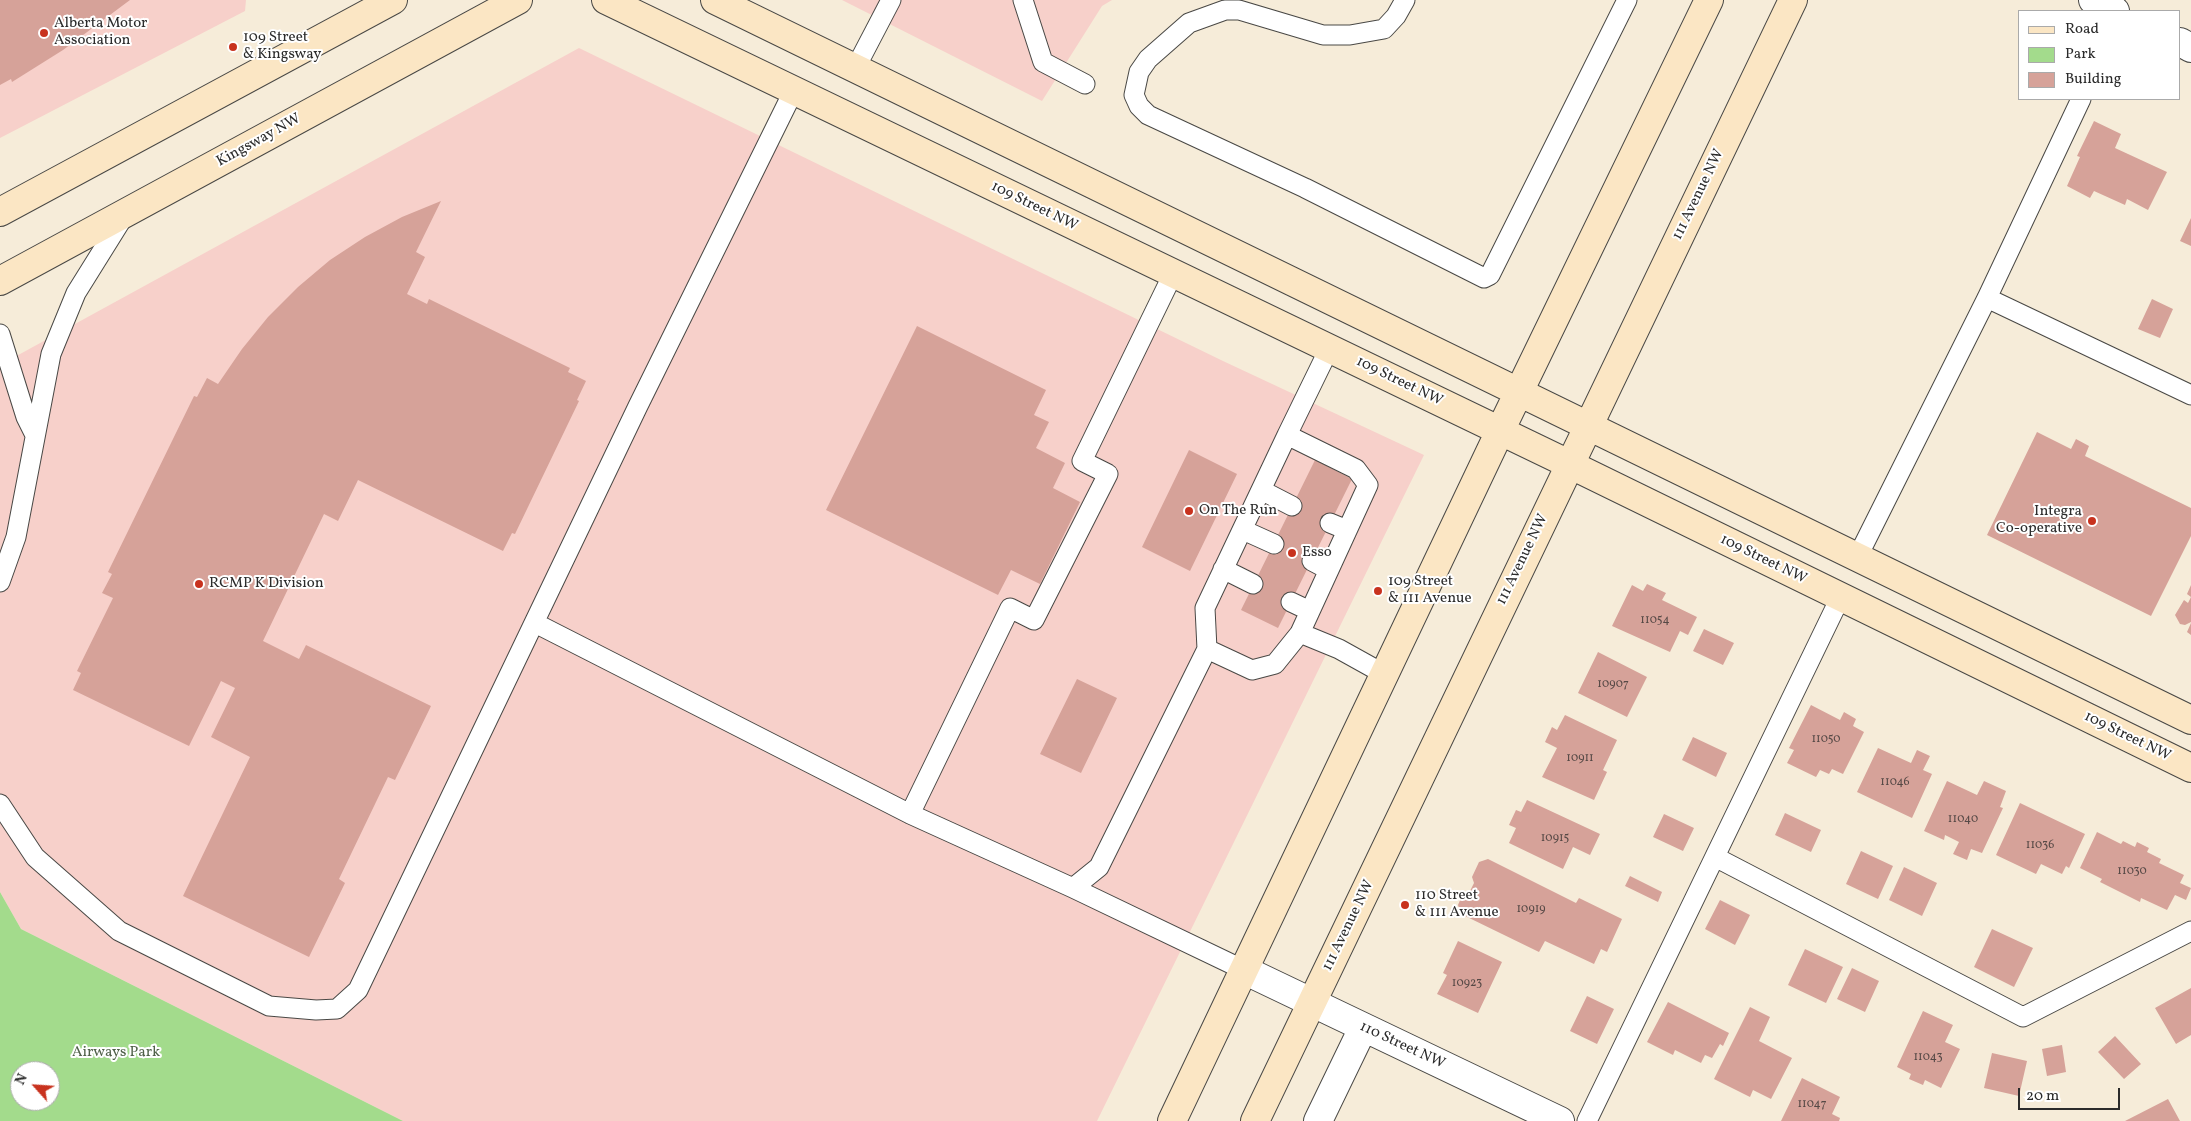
<!DOCTYPE html>
<html>
<head>
<meta charset="utf-8">
<style>
  body { margin:0 }
  #map { position:relative; width:2191px; height:1121px; overflow:hidden; background:#f6ecd9; font-family:Vollkorn,serif }
  canvas { display:block }
  .legend { position:absolute; left:2018px; top:10px; width:162px; height:90px; box-sizing:border-box; background:#fff; border:1px solid #aaa; margin:0; padding:6px 9px; list-style:none; font-size:15px; color:#2b2b2b }
  .legend li { display:flex; align-items:center; gap:10px; height:25px }
  .legend b { width:25px; border:1px solid #aaa }
  .north { position:absolute; left:10px; top:1061px; width:50px; height:50px; box-sizing:border-box; background:#fff; border:1px solid #aaa; border-radius:50%; rotate:296deg; font-size:14px; font-weight:700; line-height:20px; text-align:center; color:#2b2b2b }
  .north::after { content:''; display:block; margin:auto; width:18px; height:22px; background:#c8321e; clip-path:polygon(50% 0,100% 100%,50% 72%,0 100%) }
  .scale { position:absolute; left:2018px; top:1088px; width:102px; height:22px; box-sizing:border-box; border:2px solid #2b2b2b; border-top:0; padding-left:6px; font-size:15px; line-height:18px; white-space:nowrap; color:#2b2b2b; -webkit-text-stroke:4px #fff; paint-order:stroke }
</style>
</head>
<body>
<div id="map">
<canvas width="2191" height="1121"></canvas>
<ul class="legend">
<li><b style="height:6px;background:#fbe6c4"></b>Road</li>
<li><b style="height:14px;background:#a3db8c"></b>Park</li>
<li><b style="height:14px;background:#d6a299"></b>Building</li>
</ul>
<div class="north">N</div>
<div class="scale">20 m</div>
</div>
<script>
const ctx = document.querySelector('canvas').getContext('2d');
ctx.lineJoin = 'round';
function paint(path, color) {
  ctx.fillStyle = color;
  ctx.fill(path, 'evenodd');
}
function shape(rows) {
  const path = new Path2D();
  for (const r of rows) {
    path.moveTo(r[0], r[1]);
    for (let i = 2; i < r.length; i += 2) path.lineTo(r[i], r[i + 1]);
  }
  return path;
}
function strokePath(path, color, width, dash) {
  ctx.strokeStyle = color;
  ctx.lineWidth = width;
  ctx.lineCap = dash ? 'butt' : 'round';
  ctx.setLineDash(dash || []);
  ctx.stroke(path);
}
function write(font, color, halo, rows, align = 'center') {
  ctx.font = font + ' Vollkorn,serif';
  ctx.lineWidth = 4;
  ctx.setLineDash([]);
  ctx.textBaseline = 'middle';
  ctx.strokeStyle = halo;
  ctx.fillStyle = color;
  for (const [text, x, y, turn = 0] of rows) {
    ctx.save();
    ctx.translate(x, y);
    ctx.rotate((+turn || 0) * Math.PI / 180);
    ctx.textAlign = isNaN(turn) ? turn : align;
    if (halo) ctx.strokeText(text, 0, 0);
    ctx.fillText(text, 0, 0);
    ctx.restore();
  }
}
paint(shape([
  [0,0,246,0,245,11,0,138],
  [842,0,1112,0,1102,6,1042,101],
  [579,48,1223,361,1424,455,1097,1121,403,1121,21,929,0,892,0,365]
]), '#f7d0ca');
paint(shape([
  [0,892,21,929,403,1121,0,1121],
  [20,1071,50,1071,50,1101,20,1101]
]), '#a3db8c');
paint(shape([
  [0,0,130,0,63,50,12,82,11,79,0,85],
  [2094,121,2121,134,2115,148,2167,172,2148,210,2127,199,2125,205,2094,191,2090,198,2067,186,2080,157,2077,156],
  [441,201,416,252,425,257,407,294,427,304,429,299,570,368,568,372,586,381,577,400,579,401,515,534,512,533,503,551,358,480,338,521,324,514,263,641,299,659,306,645,431,706,395,780,388,777,339,879,345,883,309,957,183,896,250,757,211,737,235,688,221,681,189,746,73,690,81,673,77,671,113,598,102,593,112,574,108,572,194,396,197,397,207,378,218,384,242,349,268,317,298,287,330,260,365,237,402,217],
  [2191,218,2191,246,2180,241],
  [2152,299,2173,309,2160,338,2138,329],
  [917,326,1046,390,1034,415,1049,422,1036,448,1065,463,1053,488,1080,502,1040,584,1011,570,998,595,826,510],
  [2037,432,2071,449,2076,439,2089,446,2085,456,2191,508,2191,536,2151,616,1987,535],
  [1189,450,1237,474,1190,571,1142,547],
  [1315,460,1352,479,1278,628,1241,610],
  [1647,584,1666,593,1662,600,1697,617,1688,635,1680,631,1670,652,1612,626,1632,585,1643,591],
  [2191,585,2191,597,2187,594],
  [2191,597,2191,622,2185,625,2180,624,2175,615,2184,600,2188,603],
  [2191,623,2191,635,2187,632],
  [1704,629,1734,643,1723,665,1693,651],
  [1598,652,1647,677,1627,717,1578,693],
  [1077,679,1117,698,1081,773,1040,754],
  [1811,705,1840,720,1844,712,1856,719,1853,726,1864,732,1843,774,1832,769,1829,774,1820,770,1816,777,1787,763,1794,750,1789,748],
  [1565,715,1617,740,1603,770,1607,772,1594,800,1542,777,1557,748,1545,742,1552,727,1557,730],
  [1693,737,1727,753,1716,777,1682,760],
  [1878,748,1911,763,1917,750,1930,756,1923,770,1932,774,1912,818,1857,792],
  [1947,781,1977,795,1984,781,2006,791,2000,807,2003,808,1982,853,1971,849,1967,860,1953,854,1959,842,1945,835,1944,840,1924,831],
  [1527,800,1600,834,1590,855,1573,847,1563,869,1509,843,1516,828,1509,825,1516,810,1521,812],
  [2020,803,2085,834,2069,868,2066,866,2062,874,2041,864,2036,874,1996,855],
  [1785,813,1821,830,1811,852,1775,835],
  [1664,814,1694,828,1683,851,1653,837],
  [2097,832,2121,844,2123,841,2135,847,2137,842,2149,848,2147,852,2161,859,2159,863,2184,875,2180,883,2191,888,2186,900,2175,895,2167,910,2141,898,2140,902,2100,882,2102,879,2080,868],
  [1861,851,1893,866,1878,899,1846,884],
  [1488,859,1576,903,1579,898,1622,919,1607,952,1601,949,1594,964,1545,941,1539,952,1461,914,1458,905,1463,893,1470,891,1474,883,1472,877,1479,862],
  [1904,867,1937,883,1922,916,1889,900],
  [1630,876,1662,892,1658,902,1625,886],
  [1720,900,1750,915,1735,945,1705,929],
  [1992,929,2033,948,2014,987,1974,967],
  [1458,941,1502,962,1478,1013,1437,994,1447,975,1443,973],
  [1805,949,1843,967,1826,1003,1788,985],
  [1852,968,1879,981,1865,1012,1837,999],
  [2191,988,2191,1035,2176,1044,2155,1008],
  [1587,996,1614,1009,1597,1044,1570,1031],
  [1668,1002,1729,1033,1723,1046,1720,1044,1712,1058,1705,1055,1701,1063,1675,1050,1673,1055,1647,1042],
  [1750,1007,1770,1017,1759,1041,1792,1058,1771,1099,1753,1090,1750,1097,1714,1079],
  [1923,1011,1953,1025,1945,1042,1960,1049,1941,1088,1925,1080,1923,1085,1909,1079,1911,1074,1897,1067],
  [2115,1036,2141,1064,2124,1079,2098,1052],
  [2062,1045,2066,1072,2047,1076,2042,1049],
  [1992,1053,2027,1061,2019,1096,1984,1088],
  [1802,1078,1840,1097,1832,1114,1840,1118,1839,1121,1781,1121],
  [2168,1099,2180,1121,2125,1121]
]), '#d6a299');
const lane = shape([
  [1023,0,1043,62,1085,84],
  [1405,0,1396,16,1384,29,1350,35,1323,35,1239,10,1225,10,1189,23,1148,59,1139,72,1134,95,1139,106,1148,115,1305,188,1484,278,1490,275,1627,0],
  [855,69,891,0],
  [1987,298,2191,395],
  [0,334,26,417,35,435],
  [1329,349,1287,435,1356,469,1368,485,1300,633,1339,649,1384,674],
  [1261,490,1292,506],
  [1330,523,1347,530],
  [1243,530,1274,544],
  [1857,558,1987,298,2081,99],
  [1312,561,1329,570],
  [1223,569,1253,584],
  [0,582,16,537,51,354,76,293,124,216],
  [1291,602,1310,611],
  [535,623,910,814,1073,888,1244,970],
  [1207,649,1252,670,1275,664,1300,633],
  [0,804,35,857,119,931,269,1006,316,1010,337,1009,358,990,638,406,794,90],
  [910,814,1010,608,1034,620,1108,474,1082,461,1173,274],
  [1715,857,2023,1017,2191,931],
  [1073,888,1099,867,1207,649,1205,608,1287,435],
  [1587,1121,1840,598]
]);
const street = shape([
  [2093,0,2115,11],
  [2180,42,2191,48],
  [1244,970,1560,1121],
  [1318,1121,1363,1028]
]);
const secondary = shape([
  [606,0,1569,464,2191,768],
  [715,0,2191,720],
  [0,212,393,0],
  [0,281,518,0],
  [1172,1121,1500,431,1709,0],
  [1255,1121,1793,0]
]);
strokePath(lane, '#494845', 21);
strokePath(street, '#494845', 30);
strokePath(secondary, '#494845', 30);
strokePath(lane, '#fff', 19);
strokePath(street, '#fff', 28);
strokePath(secondary, '#fbe6c4', 28);
for (const [x, y, r, color] of [
  [44,33,5,"#c8321e"],
  [233,47,5,"#c8321e"],
  [1189,511,5,"#c8321e"],
  [2092,521,5,"#c8321e"],
  [1292,553,5,"#c8321e"],
  [199,584,5,"#c8321e"],
  [1378,591,5,"#c8321e"],
  [1405,905,5,"#c8321e"]
]) {
  const dot = new Path2D();
  dot.arc(x, y, r, 0, 2 * Math.PI);
  ctx.fillStyle = color;
  ctx.fill(dot);
  strokePath(dot, '#fff', 2);
}
write('12px', '#564946', null, [
  ["11054",1655,621],
  ["10907",1613,685],
  ["11050",1826,740],
  ["10911",1580,759],
  ["11046",1895,783],
  ["11040",1963,820],
  ["10915",1555,839],
  ["11036",2040,846],
  ["11030",2132,872],
  ["10919",1531,910],
  ["10923",1467,984],
  ["11043",1928,1058],
  ["11047",1812,1105]
]);
write('15px', '#2b2b2b', '#fff', [
  ["Alberta Motor",54,24],
  ["Association",54,41],
  ["109 Street",243,38],
  ["& Kingsway",243,55],
  ["On The Run",1199,511],
  ["Integra",2082,512,"right"],
  ["Co-operative",2082,529,"right"],
  ["Esso",1302,553],
  ["109 Street",1388,582],
  ["& 111 Avenue",1388,599],
  ["RCMP K Division",209,584],
  ["110 Street",1415,896],
  ["& 111 Avenue",1415,913]
], 'left');
write('15px', '#2b2b2b', '#fff', [
  ["Kingsway NW",259,141,-29],
  ["111 Avenue NW",1699,195,-64],
  ["109 Street NW",1034,207,26],
  ["109 Street NW",1399,382,26],
  ["111 Avenue NW",1523,560,-64],
  ["109 Street NW",1763,560,26],
  ["109 Street NW",2127,737,26],
  ["111 Avenue NW",1349,926,-64],
  ["110 Street NW",1402,1046,25]
]);
write('15px', '#4f6048', '#fff', [
  ["Airways Park",116,1053]
]);
</script>
</body>
</html>
